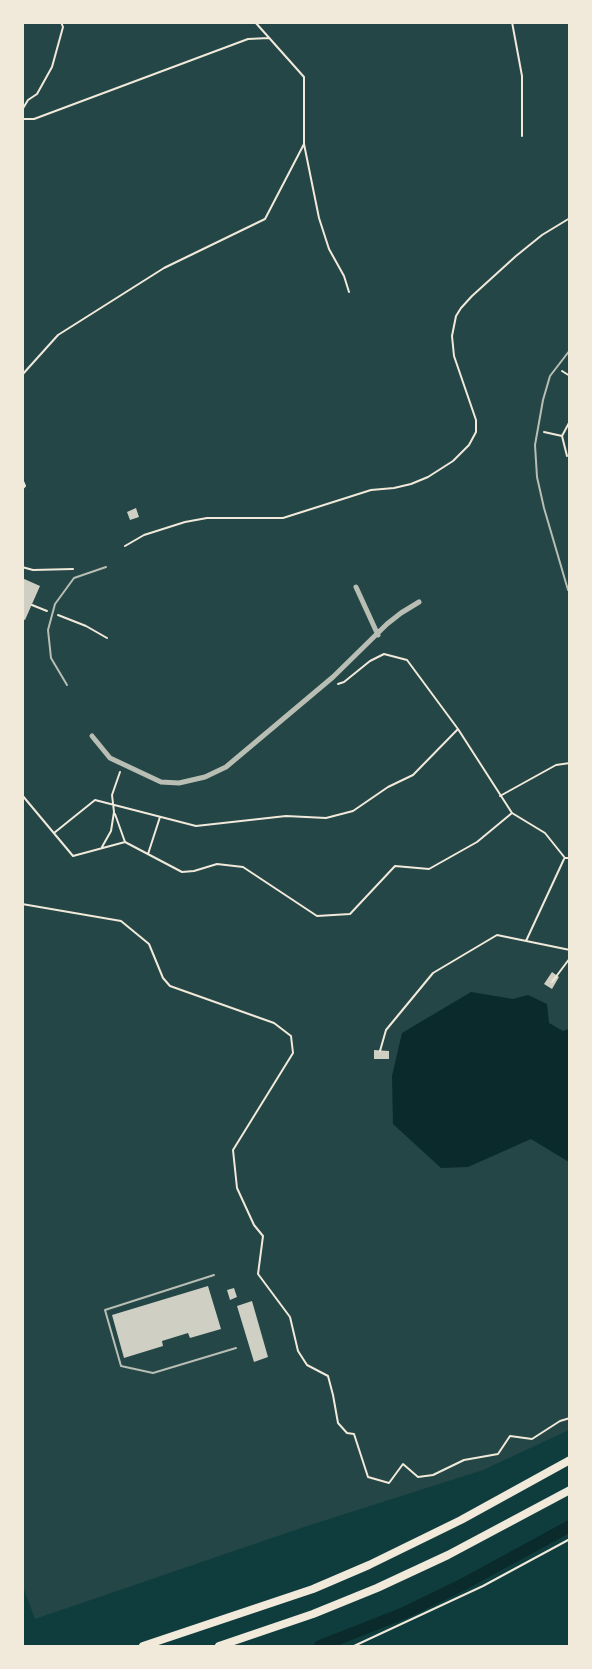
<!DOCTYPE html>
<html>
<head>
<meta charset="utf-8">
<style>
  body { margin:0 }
  #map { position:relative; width:592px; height:1669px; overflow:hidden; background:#0f3d3e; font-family:"Fira Sans",sans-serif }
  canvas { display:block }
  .frame { position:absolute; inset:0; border:24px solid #f1e9da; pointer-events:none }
</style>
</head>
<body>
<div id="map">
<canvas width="592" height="1669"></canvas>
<div class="frame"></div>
</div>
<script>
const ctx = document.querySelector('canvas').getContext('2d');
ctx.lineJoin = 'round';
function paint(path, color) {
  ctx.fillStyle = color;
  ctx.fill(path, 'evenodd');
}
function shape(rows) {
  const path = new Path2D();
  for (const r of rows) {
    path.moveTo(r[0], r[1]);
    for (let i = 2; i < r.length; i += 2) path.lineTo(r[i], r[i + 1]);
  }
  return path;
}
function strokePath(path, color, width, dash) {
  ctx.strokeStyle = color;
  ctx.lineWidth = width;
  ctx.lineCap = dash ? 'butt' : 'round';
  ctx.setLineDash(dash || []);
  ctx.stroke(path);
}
paint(shape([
  [22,23,570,23,569,1430,483,1470,304,1527,35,1619,22,1584]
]), '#244646');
paint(shape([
  [471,992,513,999,528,995,547,1004,549,1023,563,1031,569,1029,569,1162,531,1139,468,1167,441,1168,393,1124,392,1076,402,1033]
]), '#0a2a2b');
strokePath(shape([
  [320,1646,404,1613,460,1586,570,1526]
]), '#0a2a2b', 12);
paint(shape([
  [136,508,139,517,130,520,127,512],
  [22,578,40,586,25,620,22,619],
  [552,972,559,977,552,989,544,984],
  [374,1050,389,1051,389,1059,374,1059],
  [208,1286,221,1329,190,1338,188,1333,162,1341,163,1346,124,1358,112,1315],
  [234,1288,237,1297,230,1300,227,1290],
  [252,1301,268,1357,254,1362,237,1306]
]), '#cfcfc3');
strokePath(shape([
  [512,22,522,76,522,136],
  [22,110,28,100,37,94,52,67,63,27,61,22],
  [22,119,34,119,248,39,269,38],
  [304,144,319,218,329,249,344,276,349,292],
  [562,371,570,376],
  [22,375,58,335,164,268,265,219,304,144,304,77,255,22],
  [544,432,562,436],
  [567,456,562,436,570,421],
  [22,479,25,486,22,489],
  [125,546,144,535,185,522,207,518,283,518,371,490,394,488,411,484,428,477,453,461,469,445,476,432,476,420,454,356,452,336,456,316,461,308,472,296,516,256,542,235,570,218],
  [22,567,33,570,73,569],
  [32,605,47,611],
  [58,615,86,626,107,638],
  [338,684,344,682,370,661,384,654,407,660,458,729,512,813,545,833,565,858,570,858],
  [22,795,73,856,125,842,182,872,194,871,217,864,243,867,317,916,350,914,395,866,429,869,477,842,512,813],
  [500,796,556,765,570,763],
  [115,814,125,842],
  [54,833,95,800,196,826,286,816,326,818,353,811,388,787,413,775,458,729],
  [102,847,111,831,114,812,112,795,120,772],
  [148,854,160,817],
  [22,904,121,921,149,944,163,978,170,986,274,1023,291,1036,293,1053,233,1150,237,1188,254,1225,263,1236,258,1274,290,1317,298,1351,307,1365,328,1376,333,1395,338,1423,347,1433,354,1434,368,1477,389,1483,403,1464,418,1477,433,1475,464,1460,498,1454,510,1436,532,1439,560,1421,570,1418],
  [526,941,564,859],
  [552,982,570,958],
  [380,1051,386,1030,433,973,497,935,570,950],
  [354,1646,483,1586,570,1539]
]), '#f1e9da', 2);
strokePath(shape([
  [568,590,544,508,537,477,535,445,543,400,550,376,570,350],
  [67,685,51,658,48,630,55,604,74,578,106,567],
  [214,1275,105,1310,121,1366,153,1373,236,1348]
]), '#b8beb3', 2);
strokePath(shape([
  [356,587,378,635],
  [92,736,110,758,161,782,179,783,205,777,226,767,333,677,387,624,401,613,419,602]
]), '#b8beb3', 5);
strokePath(shape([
  [143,1646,313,1589,369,1565,461,1520,570,1460],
  [219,1646,313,1614,377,1588,448,1555,570,1490]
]), '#f1e9da', 8);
</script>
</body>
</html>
